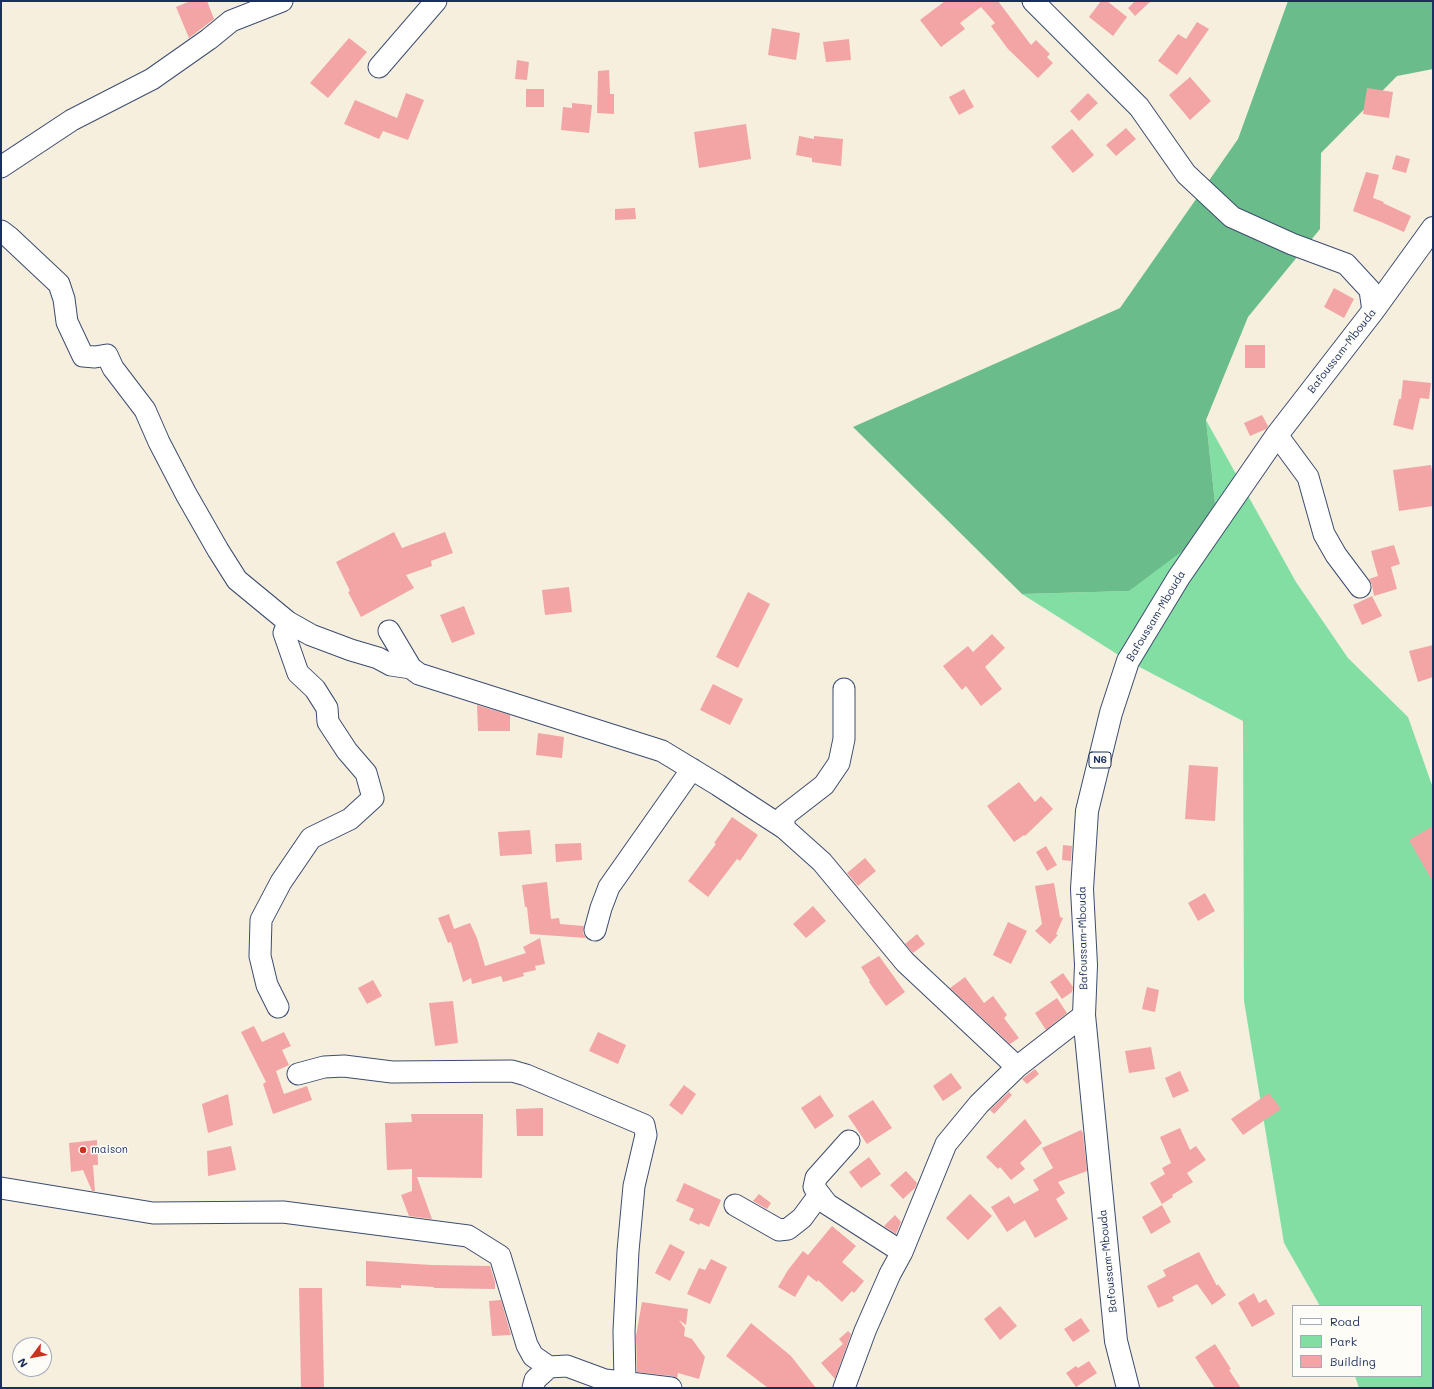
<!DOCTYPE html>
<html>
<head>
<meta charset="utf-8">
<style>
  body { margin:0 }
  #map { position:relative; width:1434px; height:1389px; overflow:hidden; background:#f6efde; font-family:Mali,sans-serif }
  canvas { display:block }
  .frame { position:absolute; inset:0; border:2px solid #1b2f5e; pointer-events:none }
  .legend { position:absolute; left:1292px; top:1305px; width:130px; height:72px; box-sizing:border-box; background:#fdfcf7; border:1px solid #a3aaba; margin:0; padding:5px 7px; list-style:none; font-size:12px; color:#1b2f5e }
  .legend li { display:flex; align-items:center; gap:8px; height:20px }
  .legend b { width:20px; border:1px solid #a3aaba }
  .north { position:absolute; left:12px; top:1337px; width:40px; height:40px; box-sizing:border-box; background:#fdfcf7; border:1px solid #a3aaba; border-radius:50%; rotate:238deg; font-size:11px; font-weight:700; line-height:16px; text-align:center; color:#1b2f5e }
  .north::after { content:''; display:block; margin:auto; width:14px; height:18px; background:#c8321e; clip-path:polygon(50% 0,100% 100%,50% 72%,0 100%) }
</style>
</head>
<body>
<div id="map">
<canvas width="1434" height="1389"></canvas>
<div class="frame"></div>
<ul class="legend">
<li><b style="height:5px;background:#fff"></b>Road</li>
<li><b style="height:11px;background:#83dea4"></b>Park</li>
<li><b style="height:11px;background:#f2a5a4"></b>Building</li>
</ul>
<div class="north">N</div>
</div>
<script>
const ctx = document.querySelector('canvas').getContext('2d');
ctx.lineJoin = 'round';
function paint(path, color) {
  ctx.fillStyle = color;
  ctx.fill(path, 'evenodd');
}
function shape(rows) {
  const path = new Path2D();
  for (const r of rows) {
    path.moveTo(r[0], r[1]);
    for (let i = 2; i < r.length; i += 2) path.lineTo(r[i], r[i + 1]);
  }
  return path;
}
function strokePath(path, color, width, dash) {
  ctx.strokeStyle = color;
  ctx.lineWidth = width;
  ctx.lineCap = dash ? 'butt' : 'round';
  ctx.setLineDash(dash || []);
  ctx.stroke(path);
}
function write(font, color, halo, rows, align = 'center') {
  ctx.font = font + ' Mali,sans-serif';
  ctx.lineWidth = 3;
  ctx.setLineDash([]);
  ctx.textBaseline = 'middle';
  ctx.strokeStyle = halo;
  ctx.fillStyle = color;
  for (const [text, x, y, turn = 0] of rows) {
    ctx.save();
    ctx.translate(x, y);
    ctx.rotate((+turn || 0) * Math.PI / 180);
    ctx.textAlign = isNaN(turn) ? turn : align;
    if (halo) ctx.strokeText(text, 0, 0);
    ctx.fillText(text, 0, 0);
    ctx.restore();
  }
}
paint(shape([
  [1206,420,1296,582,1348,658,1408,717,1433,788,1433,1388,1359,1388,1355,1376,1421,1376,1421,1306,1320,1306,1284,1243,1244,1001,1243,721,1128,661,1022,594,1129,591,1216,512]
]), '#83dea4');
paint(shape([
  [1288,1,1433,1,1433,69,1397,76,1321,153,1320,229,1248,317,1206,420,1216,512,1185,549,1129,591,1022,594,853,427,1120,308,1238,139]
]), '#6abd8a');
paint(shape([
  [190,1,207,1,214,19,189,38,176,7],
  [945,1,998,1,1031,45,1036,40,1050,54,1047,57,1053,63,1038,78,1008,49,991,26,995,23,981,7,960,23,965,29,941,47,920,20],
  [1101,1,1107,1,1127,17,1113,36,1089,17],
  [1135,1,1151,1,1135,16,1128,8],
  [1197,22,1209,29,1177,75,1158,61,1178,34,1186,39],
  [772,28,800,33,796,60,768,55],
  [349,38,367,52,328,98,310,83],
  [849,39,851,60,826,62,823,42],
  [517,60,529,62,527,80,515,79],
  [609,70,610,94,614,94,614,114,597,113,598,71],
  [1190,77,1211,101,1190,120,1169,95],
  [1367,88,1393,92,1389,118,1363,114],
  [526,89,544,89,544,107,526,107],
  [964,89,974,107,959,115,949,97],
  [406,93,424,100,408,140,383,131,379,139,344,124,355,100,397,118],
  [1088,93,1098,103,1079,121,1070,111],
  [572,103,592,105,589,133,561,130,563,107,572,108],
  [746,124,751,159,699,168,694,132],
  [1126,128,1136,139,1116,156,1106,145],
  [1072,129,1094,155,1073,173,1051,147],
  [799,136,814,139,814,136,843,139,841,166,812,162,812,158,796,155],
  [1396,155,1410,159,1406,173,1392,169],
  [1366,172,1379,175,1373,198,1384,202,1383,203,1411,216,1404,232,1381,222,1353,211],
  [635,208,636,219,615,220,615,209],
  [1334,288,1354,299,1344,318,1324,307],
  [1245,345,1265,345,1265,368,1245,368],
  [1403,380,1431,383,1429,399,1420,398,1413,430,1393,425,1399,399,1401,399],
  [1262,415,1268,426,1266,429,1250,436,1244,423],
  [1431,465,1433,478,1433,506,1399,511,1393,470],
  [394,532,402,548,445,532,453,553,431,561,432,566,406,575,414,588,361,617,348,592,350,591,336,562],
  [1394,545,1400,564,1391,567,1397,589,1374,596,1372,585,1369,579,1378,576,1371,551],
  [569,587,572,612,545,615,542,590],
  [748,592,770,604,738,668,716,657],
  [1372,596,1382,616,1362,625,1353,605],
  [464,606,475,634,452,643,440,615],
  [992,634,1005,648,985,667,1002,689,981,706,966,686,962,690,943,666,968,646,973,652],
  [1433,645,1433,677,1418,682,1409,651],
  [713,684,743,699,730,725,700,710],
  [477,705,510,715,510,731,478,731],
  [538,733,564,737,562,758,536,755],
  [1189,765,1218,767,1215,821,1185,819],
  [1019,782,1035,802,1041,796,1053,809,1025,836,1024,835,1014,842,987,806],
  [732,817,758,835,740,861,737,859,708,897,688,881,716,844,714,843],
  [1433,826,1433,882,1409,840],
  [530,830,532,854,500,856,498,832],
  [581,843,582,860,556,862,555,844],
  [1063,845,1072,846,1071,861,1062,860],
  [1046,846,1057,865,1047,871,1036,852],
  [865,858,876,871,858,886,847,873],
  [547,882,551,919,559,918,560,924,584,926,583,933,586,938,530,934,527,907,525,907,522,885],
  [1054,883,1060,917,1063,918,1056,934,1058,935,1050,944,1035,931,1042,924,1035,886],
  [1205,893,1215,911,1198,921,1188,903],
  [813,906,826,921,806,938,793,924],
  [449,914,454,929,470,923,477,938,485,966,526,953,523,947,540,938,545,964,535,966,536,970,523,973,524,976,503,982,501,976,472,984,471,978,463,982,451,942,448,943,438,918],
  [1008,922,1027,931,1011,964,993,955],
  [917,934,925,944,913,953,905,944],
  [879,956,905,992,886,1006,869,982,870,981,861,967],
  [1063,973,1073,987,1072,992,1062,999,1050,982],
  [965,977,984,1003,993,996,1007,1015,1004,1018,1019,1038,1010,1044,950,988],
  [373,980,382,996,367,1004,358,988],
  [1147,987,1159,990,1155,1012,1142,1009],
  [1057,998,1067,1013,1046,1030,1035,1013],
  [453,1001,458,1043,435,1046,429,1003],
  [254,1026,262,1042,284,1032,291,1046,282,1050,289,1065,276,1071,284,1094,307,1086,312,1100,273,1114,263,1084,266,1082,241,1032],
  [598,1032,626,1045,618,1064,589,1051],
  [1151,1047,1155,1069,1129,1073,1125,1051],
  [1035,1069,1039,1074,1027,1084,1022,1079],
  [1180,1071,1189,1091,1173,1098,1165,1078],
  [951,1073,962,1088,943,1101,933,1086],
  [684,1085,696,1094,682,1115,669,1105],
  [1009,1092,1012,1095,994,1114,990,1110],
  [1269,1093,1281,1109,1243,1135,1231,1119],
  [228,1094,233,1125,208,1133,202,1104],
  [820,1095,834,1116,815,1129,801,1108],
  [873,1100,892,1128,867,1144,848,1116],
  [543,1108,543,1136,517,1136,516,1109],
  [411,1114,483,1114,482,1178,417,1177,432,1219,409,1216,401,1195,412,1191,412,1169,387,1170,385,1123,412,1122],
  [1025,1119,1042,1143,1020,1163,1025,1169,1011,1180,1000,1167,998,1169,986,1157],
  [1180,1128,1190,1150,1196,1146,1206,1160,1187,1173,1193,1182,1172,1195,1173,1197,1162,1204,1150,1183,1165,1174,1162,1168,1171,1163,1160,1137],
  [1081,1130,1083,1133,1087,1171,1058,1182,1065,1193,1056,1199,1068,1219,1035,1238,1025,1220,1007,1232,991,1207,1009,1196,1014,1204,1039,1190,1033,1180,1053,1168,1042,1148],
  [97,1140,98,1165,93,1165,95,1191,92,1191,83,1170,71,1172,69,1143],
  [231,1146,236,1170,208,1176,207,1151],
  [869,1157,881,1174,861,1188,849,1172],
  [906,1171,917,1183,915,1188,903,1199,890,1185],
  [684,1183,721,1200,709,1227,700,1223,699,1225,689,1220,694,1209,676,1201],
  [759,1194,771,1203,767,1209,753,1201],
  [970,1194,992,1216,968,1240,946,1218],
  [1162,1205,1171,1222,1151,1234,1142,1217],
  [895,1215,901,1222,896,1234,884,1226],
  [832,1226,856,1246,842,1262,864,1281,854,1293,852,1291,842,1302,818,1280,817,1282,808,1275,795,1297,778,1287,788,1270,803,1251,808,1255],
  [670,1244,685,1252,670,1281,655,1273],
  [1199,1252,1217,1286,1218,1284,1226,1295,1212,1305,1197,1284,1172,1297,1174,1301,1158,1308,1147,1286,1166,1276,1163,1270],
  [711,1259,727,1267,710,1304,687,1294,699,1268,705,1270],
  [366,1261,432,1265,490,1266,495,1282,495,1289,434,1288,434,1287,401,1285,401,1288,366,1286],
  [299,1288,322,1288,324,1388,301,1388],
  [1254,1293,1259,1303,1266,1299,1275,1314,1252,1327,1238,1303],
  [501,1300,511,1335,492,1336,489,1301],
  [642,1302,688,1309,686,1325,679,1320,685,1328,684,1336,692,1339,705,1357,699,1379,678,1373,677,1378,672,1376,637,1372,636,1336],
  [1000,1306,1017,1326,1000,1340,984,1319],
  [1081,1318,1090,1331,1073,1342,1064,1329],
  [751,1323,791,1356,816,1388,768,1388,726,1356],
  [848,1331,851,1334,835,1379,821,1363,843,1344,839,1339],
  [1215,1344,1231,1369,1229,1370,1241,1388,1215,1388,1195,1357],
  [1089,1361,1097,1373,1076,1387,1066,1373,1076,1366,1078,1368]
]), '#f2a5a4');
const minor = shape([
  [1033,1,1139,107,1186,174,1232,217,1292,244,1346,264,1370,290,1373,311],
  [379,67,436,1],
  [1,167,72,120,152,79,209,39,231,21,282,1],
  [1,231,9,237,59,284,64,299,67,322,83,356,95,357,107,355,113,368,145,410,159,442,186,494,218,550,237,580,288,622,311,635,351,650,378,658,391,665,411,668],
  [1277,435,1308,477,1324,534,1336,555,1360,587],
  [389,631,411,668,419,674,662,751,718,785,784,828,822,862,905,962,1017,1067],
  [784,828,784,816,824,785,839,763,844,739,844,689],
  [595,930,601,908,609,887,692,769],
  [278,1007,267,985,260,956,261,920,281,882,311,838,350,819,373,798,366,773,347,751,328,722,327,708,315,689,298,673,284,633,288,622],
  [298,1074,324,1067,344,1066,392,1072,512,1071,526,1075,644,1125,646,1135,634,1186,628,1251,624,1331,625,1383],
  [849,1141,816,1178,814,1187,827,1204,902,1252],
  [1,1188,153,1213,283,1212,468,1236,500,1256,527,1345,533,1356,549,1367],
  [735,1205,779,1230,788,1229,802,1218,819,1195],
  [533,1388,535,1380,549,1367,567,1366,605,1380,671,1388],
  [844,1388,865,1331,890,1274,902,1252,946,1144,979,1104,1017,1067,1084,1015]
]);
const highway = shape([
  [1128,1388,1116,1341,1084,1015,1086,965,1082,889,1087,811,1111,713,1128,661,1179,577,1277,435,1373,311,1433,228]
]);
strokePath(minor, '#3c4c71', 23);
strokePath(highway, '#3c4c71', 24);
strokePath(minor, '#fff', 21);
strokePath(highway, '#fff', 22);
for (const [x, y, r, color] of [
  [83,1150,4,"#c8321e"]
]) {
  const dot = new Path2D();
  dot.arc(x, y, r, 0, 2 * Math.PI);
  ctx.fillStyle = color;
  ctx.fill(dot);
  strokePath(dot, '#fdfcf7', 1.5);
}
for (const [x, y, w] of [
  [1100,760,22]
]) {
  const box = new Path2D();
  box.roundRect(x - w / 2, y - 8, w, 16, 3);
  ctx.fillStyle = '#fdfcf7';
  ctx.fill(box);
  strokePath(box, '#1b2f5e', 1);
}
write('bold 10px', '#1b2f5e', null, [
  ["N6",1100,760]
]);
write('11px', '#1b2f5e', '#fdfcf7', [
  ["Bafoussam-Mbouda",1342,351,-52],
  ["Bafoussam-Mbouda",1156,616,-59],
  ["Bafoussam-Mbouda",1083,938,-91],
  ["Bafoussam-Mbouda",1108,1261,-96]
]);
write('11px', '#1b2f5e', '#fdfcf7', [
  ["maison",91,1150]
], 'left');
</script>
</body>
</html>
